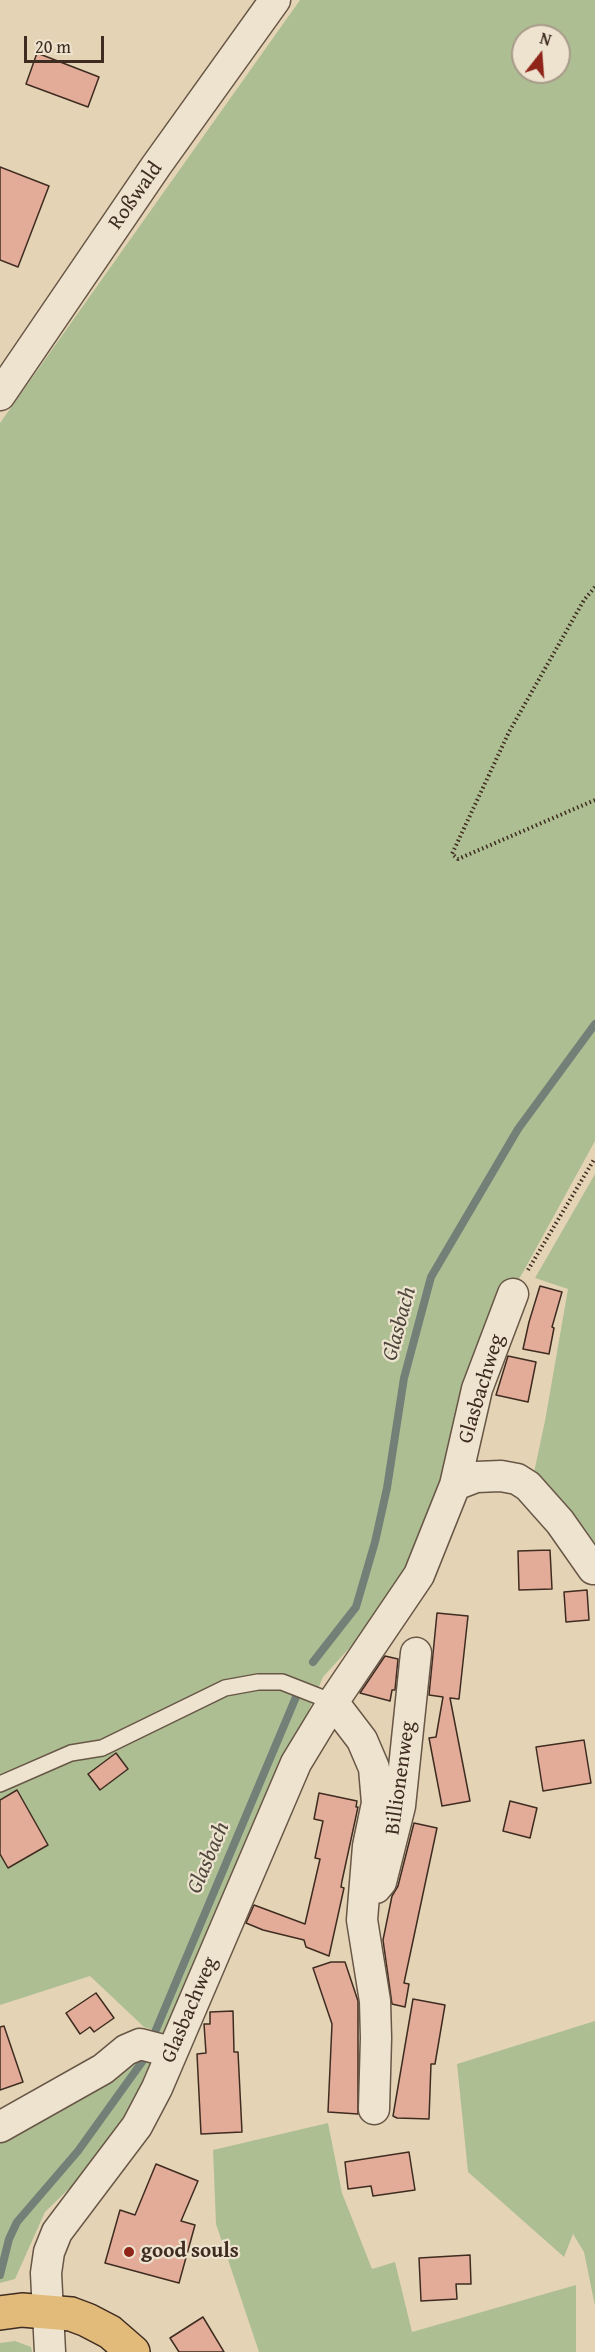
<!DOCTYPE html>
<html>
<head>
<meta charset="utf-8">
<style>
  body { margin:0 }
  #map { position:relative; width:595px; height:2352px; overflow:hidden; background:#e4d4b5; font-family:"Gentium Book Plus",serif }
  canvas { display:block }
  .north { position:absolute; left:511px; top:24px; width:60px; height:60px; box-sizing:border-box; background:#ede3cf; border:2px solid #a79a89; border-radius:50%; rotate:17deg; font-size:16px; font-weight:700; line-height:24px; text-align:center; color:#3f2c21 }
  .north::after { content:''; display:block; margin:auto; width:21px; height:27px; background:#8f2418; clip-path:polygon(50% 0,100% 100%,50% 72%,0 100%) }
  .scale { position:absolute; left:24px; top:36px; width:80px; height:27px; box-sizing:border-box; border:3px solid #3f2c21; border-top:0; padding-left:8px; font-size:18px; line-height:21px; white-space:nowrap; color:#3f2c21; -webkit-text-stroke:4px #ede3cf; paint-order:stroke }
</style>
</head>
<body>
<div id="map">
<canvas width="595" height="2352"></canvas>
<div class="north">N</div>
<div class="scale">20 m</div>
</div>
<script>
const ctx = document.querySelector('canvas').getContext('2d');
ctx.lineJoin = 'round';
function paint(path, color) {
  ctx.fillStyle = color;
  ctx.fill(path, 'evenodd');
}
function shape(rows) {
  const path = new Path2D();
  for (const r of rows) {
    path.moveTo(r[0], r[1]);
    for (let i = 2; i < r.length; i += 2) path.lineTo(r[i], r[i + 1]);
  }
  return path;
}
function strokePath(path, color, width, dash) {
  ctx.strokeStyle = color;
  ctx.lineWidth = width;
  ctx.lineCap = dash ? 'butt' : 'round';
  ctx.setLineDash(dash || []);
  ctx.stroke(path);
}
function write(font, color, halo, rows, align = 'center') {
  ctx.font = font + ' "Gentium Book Plus",serif';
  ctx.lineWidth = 4.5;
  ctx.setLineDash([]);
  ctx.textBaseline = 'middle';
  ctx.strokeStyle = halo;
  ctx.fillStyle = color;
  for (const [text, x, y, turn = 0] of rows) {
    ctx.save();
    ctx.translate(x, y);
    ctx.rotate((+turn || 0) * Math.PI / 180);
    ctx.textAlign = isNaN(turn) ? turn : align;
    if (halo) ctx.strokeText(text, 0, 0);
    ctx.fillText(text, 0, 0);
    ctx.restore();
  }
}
paint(shape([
  [300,0,595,0,595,1141,522,1274,489,1325,436,1502,413,1556,386,1608,323,1677,170,2035,144,2027,90,1976,0,2005,0,423],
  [523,36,559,36,559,72,523,72],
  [595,1174,595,1558,533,1477,545,1421,568,1289,535,1278],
  [595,2021,595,2306,584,2252,573,2234,564,2257,468,2172,457,2064],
  [128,2059,151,2062,136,2099,110,2141,82,2176,45,2212,15,2279,0,2283,0,2136],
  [328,2123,342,2193,372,2269,395,2262,412,2332,576,2285,576,2352,259,2352,216,2224,213,2150],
  [15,2341,31,2347,32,2352,0,2352,0,2343]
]), '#aebe93');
strokePath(shape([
  [313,1662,356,1607,375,1542,387,1488,404,1378,431,1277,518,1129,595,1024],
  [155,2032,296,1697],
  [0,2275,9,2239,17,2222,78,2151,142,2062]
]), '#738078', 8);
const building = shape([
  [37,53,99,77,88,107,26,84,37,53],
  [0,167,49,186,18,267,0,260,0,167],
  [540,1286,562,1292,552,1327,554,1328,549,1354,523,1349,529,1322,540,1286],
  [508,1356,536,1362,528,1402,496,1395,508,1356],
  [550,1550,552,1589,519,1590,518,1551,550,1550],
  [587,1590,589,1620,566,1622,564,1592,587,1590],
  [437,1613,468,1616,459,1699,450,1698,470,1801,442,1806,429,1738,436,1737,443,1697,429,1695,437,1613],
  [385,1656,398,1659,395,1690,392,1690,390,1701,360,1693,385,1656],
  [584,1740,591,1783,543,1791,536,1747,584,1740],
  [116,1753,128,1769,100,1790,88,1774,116,1753],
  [17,1790,48,1845,8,1868,0,1854,0,1800,17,1790],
  [319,1793,357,1801,356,1807,358,1807,342,1881,341,1887,344,1888,329,1956,306,1947,304,1940,263,1930,246,1923,254,1905,305,1924,320,1859,315,1858,323,1821,314,1819,319,1793],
  [510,1801,537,1808,530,1838,503,1831,510,1801],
  [414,1823,437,1828,404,1983,409,1984,405,2007,392,2004,383,1940,392,1896,398,1886,414,1823],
  [331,1962,345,1962,358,2001,358,2114,328,2112,332,2024,313,1968,331,1962],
  [96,1993,114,2018,94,2032,90,2027,80,2034,66,2013,96,1993],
  [413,1999,445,2005,435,2064,431,2064,429,2119,397,2118,393,2116,413,1999],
  [233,2011,234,2052,238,2052,242,2132,201,2134,197,2054,206,2053,204,2024,210,2024,210,2012,233,2011],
  [4,2026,23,2082,0,2090,0,2027,4,2026],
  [409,2152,415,2190,373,2196,371,2186,348,2189,345,2162,409,2152],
  [156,2164,198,2181,181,2221,195,2225,179,2283,105,2263,120,2210,135,2215,156,2164],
  [470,2255,471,2284,456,2284,457,2299,421,2301,419,2258,470,2255],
  [203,2317,224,2352,179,2352,170,2338,203,2317]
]);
paint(building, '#e3ac99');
strokePath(building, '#3f2c21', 1.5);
const service = shape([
  [0,1784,71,1753,102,1748,225,1688,258,1682,282,1682,333,1702]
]);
const minor = shape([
  [0,395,156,166,275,0],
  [455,1485,476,1477,501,1476,517,1479,528,1486,560,1522,593,1569],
  [333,1702,362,1740,374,1768,377,1803,368,1846,362,1920,375,2001,376,2038,374,2109],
  [370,1889,376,1888,381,1882,400,1806,416,1653],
  [0,2127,103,2069,126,2050,140,2044,171,2052],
  [50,2352,46,2273,49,2252,57,2232,137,2126,157,2088,296,1763,333,1702,419,1575,455,1485,477,1389,513,1294]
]);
const primary = shape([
  [0,2313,22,2310,71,2314,87,2320,110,2332,133,2352]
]);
strokePath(service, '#685646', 18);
strokePath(minor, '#685646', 33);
strokePath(primary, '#3f2c21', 36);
strokePath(shape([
  [595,587,584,600,509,732,452,854,458,859,595,800],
  [528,1270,595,1158]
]), '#3f2c21', 4, [1.5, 3]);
strokePath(service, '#ede3cf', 15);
strokePath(minor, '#ede3cf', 30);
strokePath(primary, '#e2ba7a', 33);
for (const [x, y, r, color] of [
  [129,2252,6,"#8f2418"]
]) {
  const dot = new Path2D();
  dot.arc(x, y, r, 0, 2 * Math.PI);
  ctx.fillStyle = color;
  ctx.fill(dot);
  strokePath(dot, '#ede3cf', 2);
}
write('21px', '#3f2c21', '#ede3cf', [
  ["Roßwald",136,196,-55],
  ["Glasbachweg",482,1389,-73],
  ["Billionenweg",401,1778,-82],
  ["Glasbachweg",190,2010,-67]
]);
write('bold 21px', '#3f2c21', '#ede3cf', [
  ["good souls",141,2252]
], 'left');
write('italic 22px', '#50483e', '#ede3cf', [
  ["Glasbach",400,1324,-75],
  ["Glasbach",209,1858,-67]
]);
</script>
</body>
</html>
